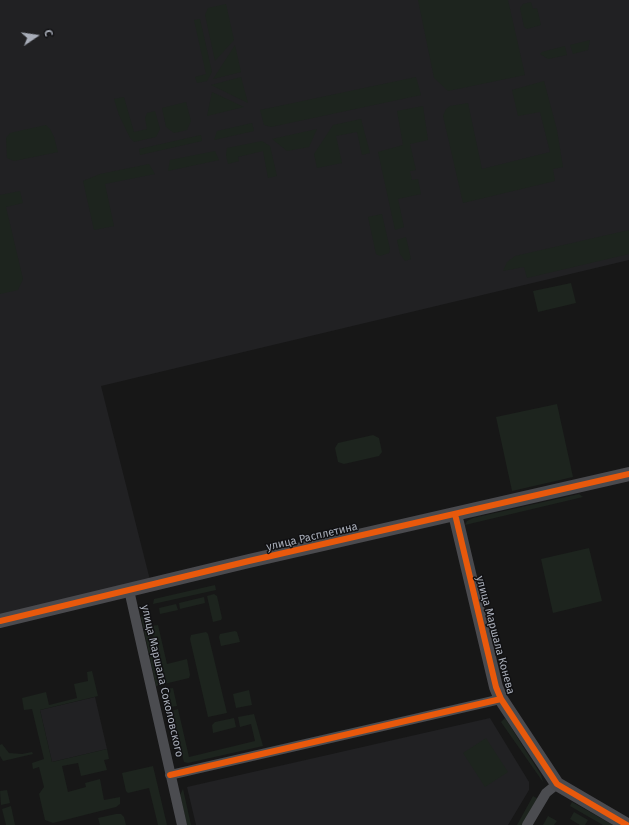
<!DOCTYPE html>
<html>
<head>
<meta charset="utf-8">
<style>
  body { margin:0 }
  #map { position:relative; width:629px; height:825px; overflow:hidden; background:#171717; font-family:"Fira Sans",sans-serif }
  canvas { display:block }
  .north { position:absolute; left:16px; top:16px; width:40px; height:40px; -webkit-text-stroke:3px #111113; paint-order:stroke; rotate:77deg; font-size:11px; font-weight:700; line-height:16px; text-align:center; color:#a8adb8 }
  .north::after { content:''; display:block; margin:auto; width:14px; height:18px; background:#a8adb8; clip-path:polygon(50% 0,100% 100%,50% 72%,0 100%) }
</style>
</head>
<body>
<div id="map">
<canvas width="629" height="825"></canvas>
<div class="north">С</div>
</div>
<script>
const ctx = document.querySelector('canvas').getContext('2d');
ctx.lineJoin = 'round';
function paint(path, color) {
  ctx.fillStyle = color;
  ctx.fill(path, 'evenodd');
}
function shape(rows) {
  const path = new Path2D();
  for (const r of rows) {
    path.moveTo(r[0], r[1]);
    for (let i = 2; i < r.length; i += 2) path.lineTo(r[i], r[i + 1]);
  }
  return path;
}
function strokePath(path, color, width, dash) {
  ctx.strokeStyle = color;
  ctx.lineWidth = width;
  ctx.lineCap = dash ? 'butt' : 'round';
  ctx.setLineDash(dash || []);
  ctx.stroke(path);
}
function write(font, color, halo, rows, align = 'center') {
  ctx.font = font + ' "Fira Sans",sans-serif';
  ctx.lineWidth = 3;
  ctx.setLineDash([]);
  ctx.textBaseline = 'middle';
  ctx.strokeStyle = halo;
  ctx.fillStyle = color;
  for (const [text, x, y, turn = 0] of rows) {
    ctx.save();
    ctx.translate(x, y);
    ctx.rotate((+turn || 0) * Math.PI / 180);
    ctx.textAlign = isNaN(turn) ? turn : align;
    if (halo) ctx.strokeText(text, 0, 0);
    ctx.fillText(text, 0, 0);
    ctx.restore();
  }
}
paint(shape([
  [0,0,629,0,629,260,101,386,150,580,0,616],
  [95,697,107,749,52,762,40,710],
  [490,718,529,782,529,790,508,825,196,825,187,787]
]), '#212123');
paint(shape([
  [418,0,508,0,525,75,448,91,434,78],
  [531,2,533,9,537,8,541,25,527,29,524,27,520,8,523,4],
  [226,4,234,40,215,61,205,15,208,8],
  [200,19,212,72,207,81,197,83,195,77,206,74,194,20],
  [590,40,588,50,573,54,570,45],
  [235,45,241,72,213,79],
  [565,46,567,55,548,59,540,54,542,52],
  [241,77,248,103,211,85],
  [416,77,421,95,271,127,264,125,260,110],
  [544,81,557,130,563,167,553,169,555,181,463,203,443,116,446,109,450,106,468,103,482,169,550,152,540,112,518,116,512,90],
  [212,92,244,107,207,116],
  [124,97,134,132,147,129,145,118,147,113,155,111,160,129,156,137,134,142,130,138,119,115,114,99],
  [186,102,191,121,187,130,174,133,166,127,162,108],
  [423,106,428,140,410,144,416,170,410,171,412,180,418,179,421,194,398,199,404,227,395,230,378,152,403,145,397,111],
  [361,119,370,153,362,155,357,132,336,136,342,163,317,168,314,154,333,125],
  [252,123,254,131,214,140,217,131],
  [46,125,50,129,54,137,58,152,14,161,7,158,6,138,10,133],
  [317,129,309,147,287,151,272,139],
  [201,135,202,141,140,155,139,149],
  [262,141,270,146,277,176,268,178,263,151,238,157,239,161,228,164,226,155,227,148],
  [215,151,219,160,168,171,170,160],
  [149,164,155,174,105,184,114,226,94,230,83,181,100,174],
  [20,191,23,203,6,207,23,279,18,290,0,294,0,195],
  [382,214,390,249,389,253,380,256,376,254,368,217],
  [629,230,629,254,527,278,524,267,503,271,507,262,515,256],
  [406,237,411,259,405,261,400,254,397,240],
  [571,283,576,303,538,312,533,291],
  [557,404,573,477,512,491,496,417],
  [373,435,379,438,382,452,379,456,344,464,338,462,335,448,338,443],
  [579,494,583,497,465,525,467,521,473,518],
  [589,548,602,601,553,613,541,559],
  [215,585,216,590,153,604,154,599],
  [214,594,217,596,222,618,221,620,213,622,207,596],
  [204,597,205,603,180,609,179,603],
  [176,604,178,610,160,614,159,608],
  [145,615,161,685,156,686,141,617],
  [158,625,167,664,187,659,190,675,189,678,164,684,151,626],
  [235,631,237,632,240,642,221,646,219,637,220,634],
  [206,632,208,634,227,713,208,717,190,639,191,635],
  [92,671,98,696,40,710,52,762,107,749,109,759,104,760,107,770,81,776,78,763,62,766,68,792,86,787,85,783,100,779,104,800,120,797,120,804,116,807,53,823,45,820,39,794,44,787,39,767,33,769,32,763,44,759,32,709,24,710,22,698,46,692,49,705,77,698,74,684,88,681,87,672],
  [173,688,177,706,170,707,166,689],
  [249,690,252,705,236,708,233,694],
  [178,709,189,757,255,741,251,724,240,727,238,717,254,714,263,746,188,763,184,762,171,711],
  [234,718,236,727,213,733,212,725,215,722],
  [505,718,541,775,543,782,501,722],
  [486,738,508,772,485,787,463,753],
  [2,744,9,753,22,754,32,752,33,754,3,761,0,756,0,745],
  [153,766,167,825,158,825,149,788,128,793,126,791,122,773],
  [183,789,191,825,187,825,180,795],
  [7,790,10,803,1,805,0,791],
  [533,796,538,799,523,825,517,825],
  [572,802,613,825,603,825,570,806],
  [11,806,15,825,6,825,2,809],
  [574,812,588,820,585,825,580,825,570,819],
  [116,814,121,814,124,817,126,825,100,825,98,818],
  [548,816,557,821,554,825,543,825]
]), '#1d241e');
strokePath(shape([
  [129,590,182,825],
  [170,775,501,699],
  [527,825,546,793,557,784]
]), '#4b4c50', 10);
strokePath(shape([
  [455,514,496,687,501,699,557,784,627,825],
  [0,621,249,561,629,474]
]), '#4a4a4e', 14);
strokePath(shape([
  [455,514,496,687,501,699,557,784,627,825],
  [0,621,249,561,629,474],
  [170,775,501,699]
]), '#e8590c', 6);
write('11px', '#a8adb8', '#111113', [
  ["улица Расплетина",312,537,-13],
  ["улица Маршала Конева",495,635,75],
  ["улица Маршала Соколовского",162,681,77]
]);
</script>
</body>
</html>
